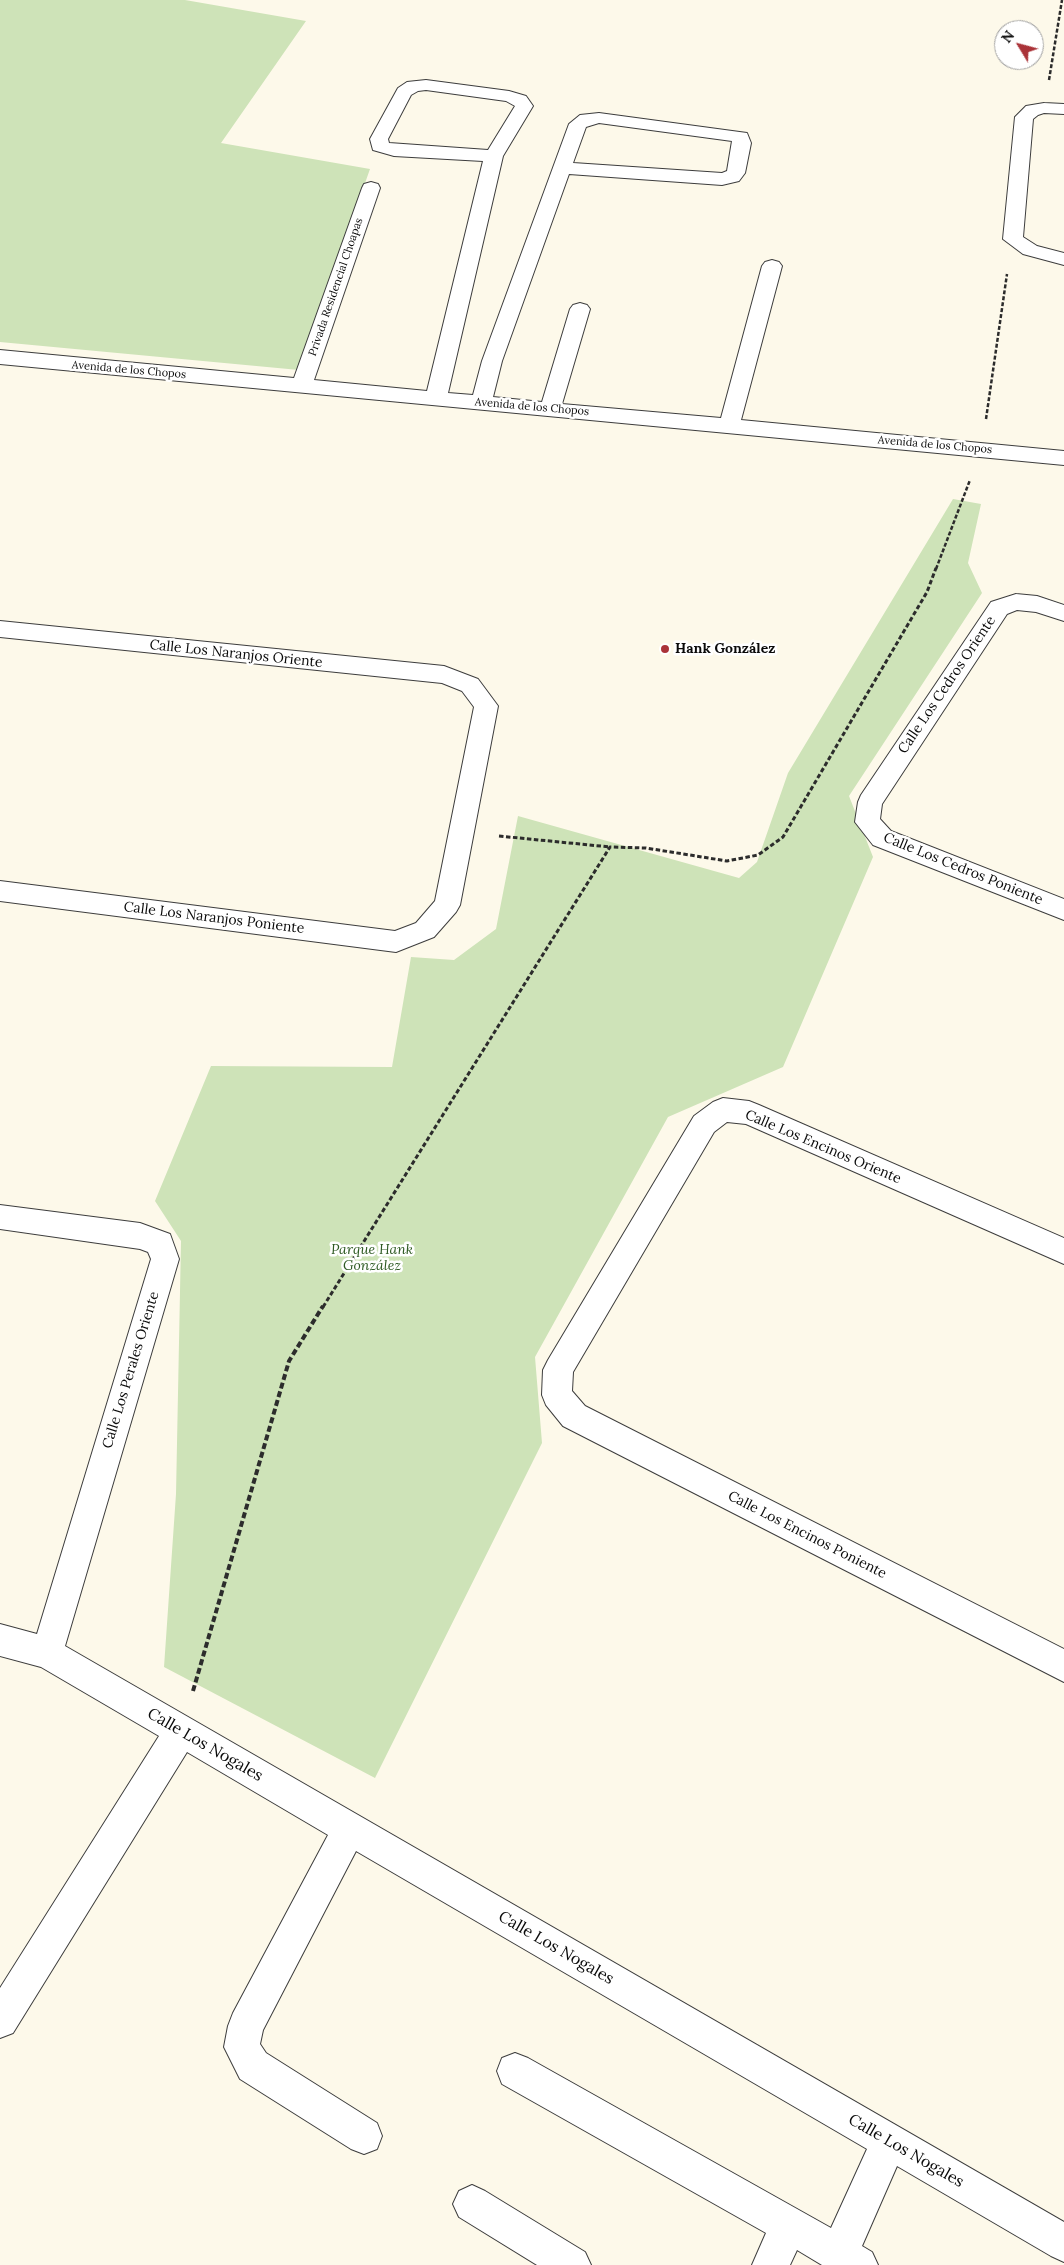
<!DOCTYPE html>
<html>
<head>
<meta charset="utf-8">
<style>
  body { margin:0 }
  #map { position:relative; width:1064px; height:2265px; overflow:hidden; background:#fdf9ea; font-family:Lora,serif }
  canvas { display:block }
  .north { position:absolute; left:994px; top:20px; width:50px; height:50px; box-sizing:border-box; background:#fff; border:1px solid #9d9d9d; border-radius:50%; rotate:307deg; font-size:14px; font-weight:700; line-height:20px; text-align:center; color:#0a0a0a }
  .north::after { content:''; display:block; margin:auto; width:18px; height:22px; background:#aa3338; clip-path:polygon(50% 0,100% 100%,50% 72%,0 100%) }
</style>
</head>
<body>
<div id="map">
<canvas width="1064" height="2265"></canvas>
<div class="north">N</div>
</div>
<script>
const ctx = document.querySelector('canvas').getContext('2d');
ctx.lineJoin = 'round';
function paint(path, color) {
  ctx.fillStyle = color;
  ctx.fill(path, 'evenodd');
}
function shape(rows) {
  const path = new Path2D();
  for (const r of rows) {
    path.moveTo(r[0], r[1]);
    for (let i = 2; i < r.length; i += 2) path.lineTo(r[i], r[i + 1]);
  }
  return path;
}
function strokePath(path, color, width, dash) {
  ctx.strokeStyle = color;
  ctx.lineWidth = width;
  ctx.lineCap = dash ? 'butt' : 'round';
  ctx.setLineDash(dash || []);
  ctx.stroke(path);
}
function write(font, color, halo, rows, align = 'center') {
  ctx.font = font + ' Lora,serif';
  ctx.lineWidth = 5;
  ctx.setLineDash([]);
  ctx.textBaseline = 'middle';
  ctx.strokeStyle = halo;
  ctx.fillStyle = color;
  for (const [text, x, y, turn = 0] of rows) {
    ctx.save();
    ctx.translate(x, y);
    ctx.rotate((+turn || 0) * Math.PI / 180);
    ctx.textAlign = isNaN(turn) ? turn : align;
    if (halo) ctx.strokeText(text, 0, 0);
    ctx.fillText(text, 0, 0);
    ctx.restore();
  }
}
paint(shape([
  [0,0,185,0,306,21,221,143,370,169,299,370,0,342],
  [953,499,981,504,968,563,982,593,849,796,873,857,783,1067,668,1117,535,1357,542,1443,375,1778,164,1667,176,1494,181,1241,155,1201,211,1066,392,1067,411,957,454,960,496,929,518,816,739,878,757,862,788,773]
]), '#cee3b8');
const minor = shape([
  [426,80,509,91,526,96,533,106,503,156,448,393,473,395,482,361,569,124,580,115,599,113,747,133,751,143,745,173,739,181,722,185,569,174,502,361,493,397,542,402,570,309,573,305,580,303,587,305,590,309,562,404,721,418,762,266,765,262,772,260,779,262,782,266,741,420,1064,451,1064,465,0,364,0,350,294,378,362,188,364,184,371,182,378,184,380,188,314,380,427,391,483,161,394,156,373,150,370,139,398,88,407,82,426,80],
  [426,90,506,101,515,106,488,150,389,143,388,139,411,95,418,91,426,90],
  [599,123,732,141,727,171,722,173,573,163,586,127,599,123],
  [1044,103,1064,104,1064,114,1044,113,1038,115,1033,119,1023,237,1037,246,1064,253,1064,265,1023,254,1003,239,1015,117,1026,106,1044,103],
  [1016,594,1037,596,1064,605,1064,621,1036,612,1017,610,1007,614,882,804,880,819,891,831,1064,899,1064,920,873,845,855,822,858,802,861,795,991,602,1016,594],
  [0,621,444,666,478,679,498,706,460,905,456,912,434,937,396,952,0,901,0,881,395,931,416,923,435,901,474,707,462,691,442,683,0,637,0,621],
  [723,1098,749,1101,759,1105,1064,1238,1064,1264,746,1124,727,1122,714,1132,573,1372,572,1391,585,1406,1064,1649,1064,1682,563,1426,546,1405,542,1395,543,1370,548,1360,694,1116,713,1102,723,1098],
  [0,1205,140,1223,170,1234,179,1259,65,1646,1064,2222,1064,2262,1051,2256,897,2166,862,2246,872,2252,878,2265,822,2265,797,2250,790,2265,752,2265,766,2233,502,2084,497,2071,502,2058,515,2053,528,2058,831,2228,867,2149,356,1851,263,2030,260,2044,266,2053,377,2123,382,2136,377,2149,364,2154,351,2149,240,2079,224,2047,228,2026,233,2013,328,1835,187,1752,13,2033,0,2038,0,1988,159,1736,41,1667,0,1656,0,1624,37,1634,151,1259,148,1252,140,1249,0,1229,0,1205],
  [472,2185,485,2191,585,2252,591,2265,537,2265,459,2217,453,2204,459,2191,472,2185]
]);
strokePath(minor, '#3d3d3d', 2);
strokePath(shape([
  [1049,80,1062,0],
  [986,419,1007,274],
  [936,569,970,480]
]), '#2c2c2c', 2.5, [4, 2]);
strokePath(shape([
  [499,836,610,847],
  [323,1307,610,847,646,848,727,861,758,855,783,837,927,592,936,568]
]), '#2c2c2c', 3, [4.5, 2.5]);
strokePath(shape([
  [193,1691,289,1361,323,1306]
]), '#2c2c2c', 4, [6, 3]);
paint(minor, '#fff');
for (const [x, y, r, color] of [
  [665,649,5,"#aa3338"]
]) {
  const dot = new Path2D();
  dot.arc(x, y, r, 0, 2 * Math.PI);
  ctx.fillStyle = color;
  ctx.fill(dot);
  strokePath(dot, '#fff', 2);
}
write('11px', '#0a0a0a', '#fff', [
  ["Privada Residencial Choapas",336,287,-71],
  ["Avenida de los Chopos",129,370,5],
  ["Avenida de los Chopos",532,407,5],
  ["Avenida de los Chopos",935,445,5]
]);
write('bold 14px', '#0a0a0a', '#fff', [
  ["Hank González",675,649]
], 'left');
write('14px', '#0a0a0a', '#fff', [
  ["Calle Los Naranjos Oriente",236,654,6],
  ["Calle Los Cedros Oriente",947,685,-56],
  ["Calle Los Cedros Poniente",963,869,22],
  ["Calle Los Naranjos Poniente",214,918,7],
  ["Calle Los Encinos Oriente",823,1147,23],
  ["Calle Los Perales Oriente",131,1370,-73],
  ["Calle Los Encinos Poniente",807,1535,27]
]);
write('italic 14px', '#2e5a23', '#fff', [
  ["Parque Hank",372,1250],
  ["González",372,1266]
]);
write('16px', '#0a0a0a', '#fff', [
  ["Calle Los Nogales",205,1745,30],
  ["Calle Los Nogales",556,1948,30],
  ["Calle Los Nogales",906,2151,30]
]);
</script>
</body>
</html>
